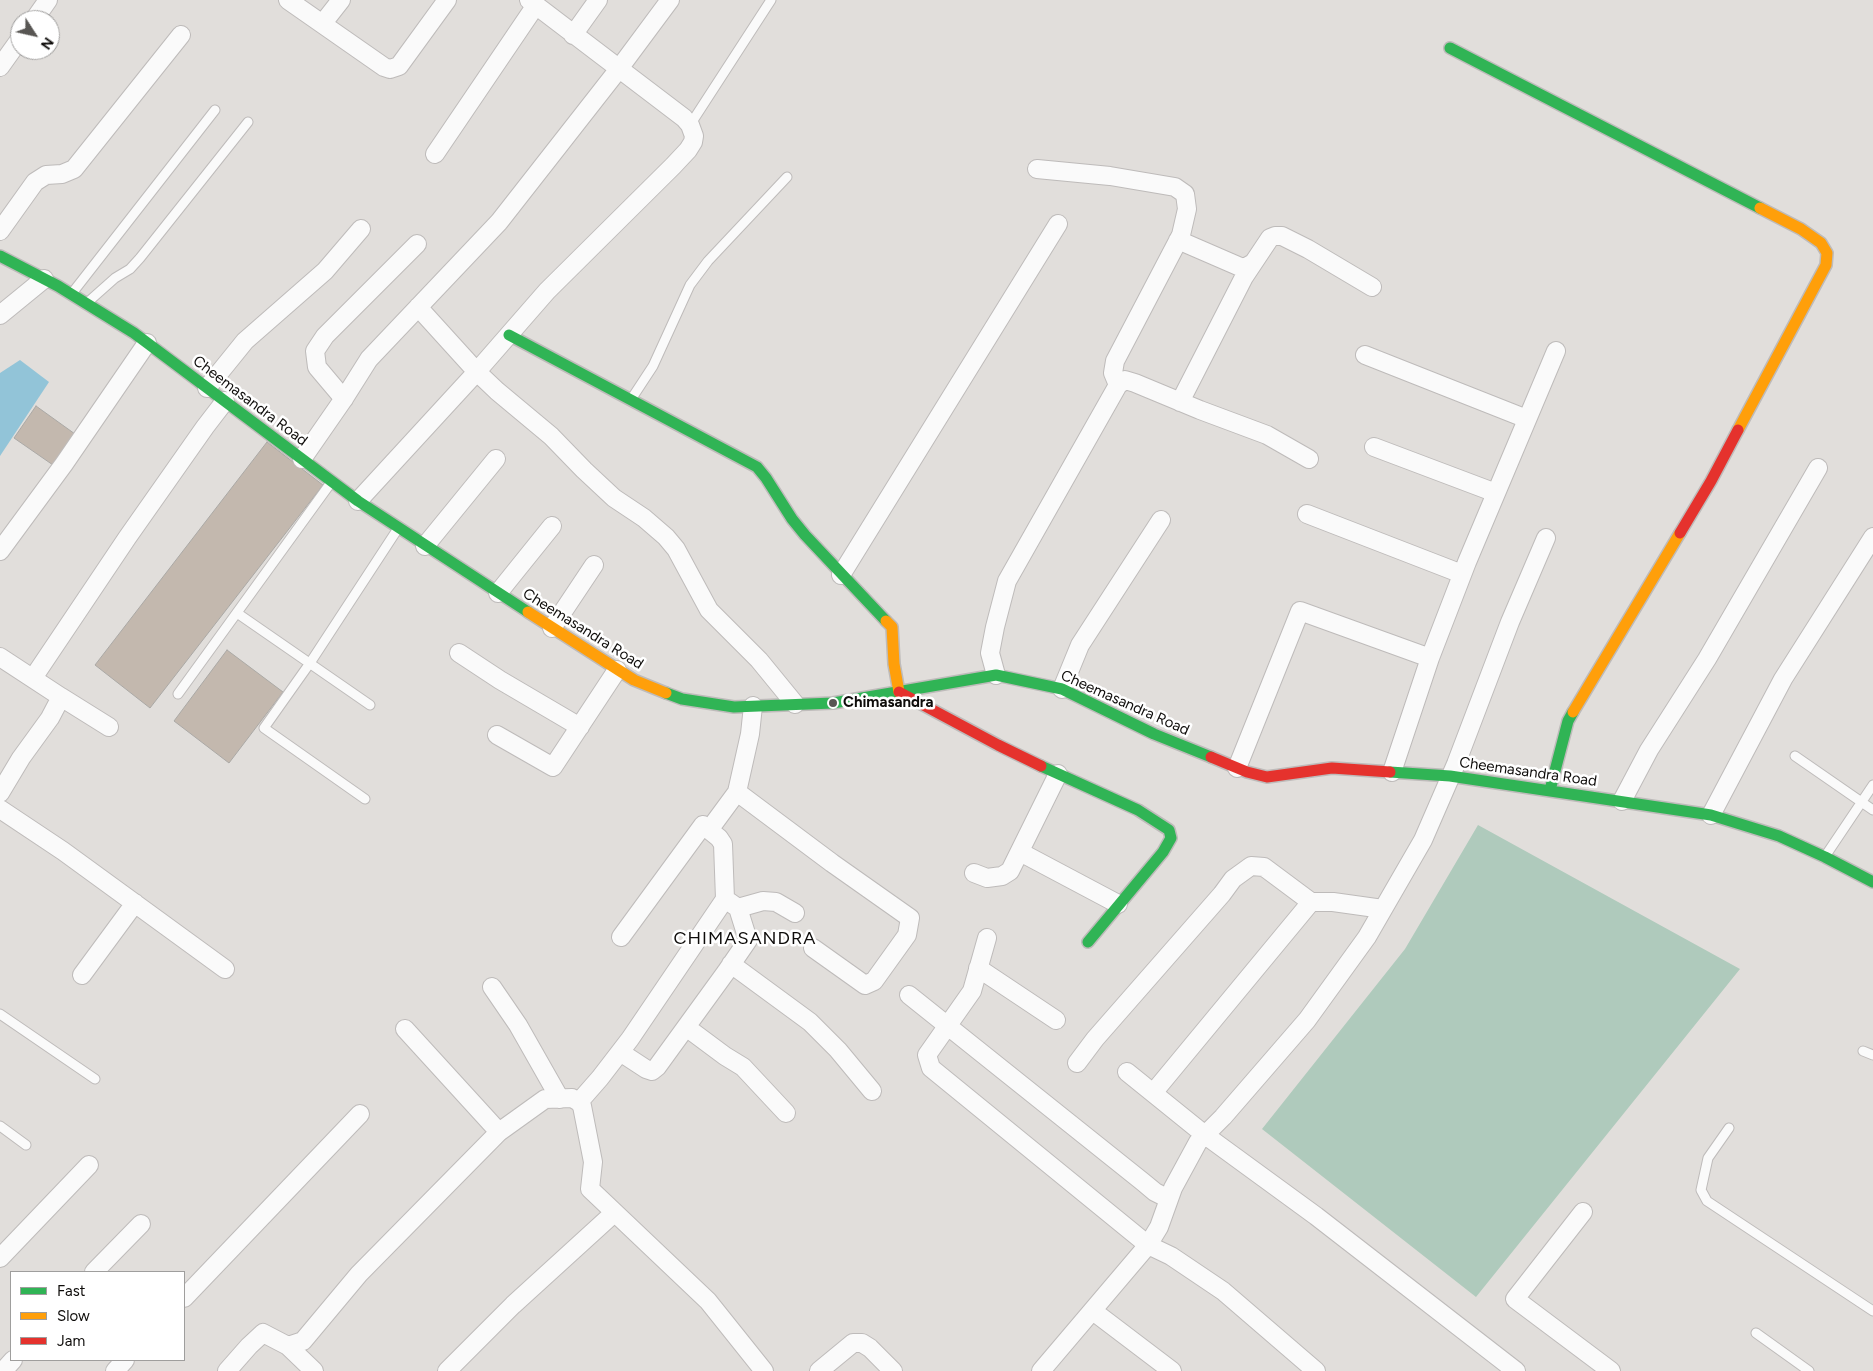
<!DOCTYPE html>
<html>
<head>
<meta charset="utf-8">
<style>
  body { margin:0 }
  #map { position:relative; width:1873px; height:1371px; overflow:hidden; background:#e1dedb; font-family:Figtree,sans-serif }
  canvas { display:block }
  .legend { position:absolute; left:10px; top:1271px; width:175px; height:90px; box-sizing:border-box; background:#fff; border:1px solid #9f9e9d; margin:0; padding:6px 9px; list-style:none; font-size:15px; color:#0e0c0a }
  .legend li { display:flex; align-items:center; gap:10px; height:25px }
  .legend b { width:25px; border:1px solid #9f9e9d }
  .north { position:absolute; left:10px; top:10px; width:50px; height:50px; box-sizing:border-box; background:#fff; border:1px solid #9f9e9d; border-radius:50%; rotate:125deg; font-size:14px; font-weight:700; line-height:20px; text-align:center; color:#0e0c0a }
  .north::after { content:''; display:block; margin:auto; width:18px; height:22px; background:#585653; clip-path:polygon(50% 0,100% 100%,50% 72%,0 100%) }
</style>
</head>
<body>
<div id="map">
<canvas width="1873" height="1371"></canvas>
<ul class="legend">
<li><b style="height:6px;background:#30b455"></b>Fast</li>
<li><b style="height:6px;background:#ff9f0a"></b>Slow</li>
<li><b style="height:6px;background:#e5322d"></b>Jam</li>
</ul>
<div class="north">N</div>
</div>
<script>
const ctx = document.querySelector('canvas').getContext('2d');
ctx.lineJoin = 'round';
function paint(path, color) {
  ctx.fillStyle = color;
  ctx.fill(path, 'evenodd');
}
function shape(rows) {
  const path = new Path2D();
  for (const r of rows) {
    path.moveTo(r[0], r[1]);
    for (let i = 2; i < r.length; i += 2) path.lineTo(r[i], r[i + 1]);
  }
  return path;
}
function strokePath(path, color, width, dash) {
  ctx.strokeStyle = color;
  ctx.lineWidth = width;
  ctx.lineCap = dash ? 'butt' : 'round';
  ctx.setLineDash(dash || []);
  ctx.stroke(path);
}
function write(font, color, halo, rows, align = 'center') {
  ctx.font = font + ' Figtree,sans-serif';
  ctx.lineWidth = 5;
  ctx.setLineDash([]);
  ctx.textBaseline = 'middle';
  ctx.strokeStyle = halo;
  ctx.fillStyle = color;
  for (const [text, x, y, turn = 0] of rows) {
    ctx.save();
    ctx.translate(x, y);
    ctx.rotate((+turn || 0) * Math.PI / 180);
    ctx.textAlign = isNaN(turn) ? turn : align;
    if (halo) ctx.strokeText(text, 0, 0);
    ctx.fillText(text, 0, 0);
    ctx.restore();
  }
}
paint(shape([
  [1478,825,1740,969,1476,1297,1262,1129,1405,949]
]), '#afcabc');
paint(shape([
  [20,360,49,382,0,456,0,373]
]), '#92c4d8');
const building = shape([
  [36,406,75,434,53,465,14,438,36,406],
  [267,442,323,485,150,708,95,665,267,442],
  [227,650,283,692,229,763,174,721,227,650]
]);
paint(building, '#c3b8ae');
strokePath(building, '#aaa8a5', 1);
const lane = shape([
  [690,125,771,0],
  [73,292,215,110],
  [88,302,115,278,130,269,140,258,248,122],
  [632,398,653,366,690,285,708,261,787,177],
  [237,613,370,705],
  [178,694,330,484],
  [1795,756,1873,810],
  [365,799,264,728,310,663,397,530],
  [1826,855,1873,785],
  [0,1014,95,1079],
  [1863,1051,1873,1055],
  [0,1126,26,1145],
  [1729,1128,1708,1158,1701,1190,1707,1201,1873,1311],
  [1756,1333,1809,1371]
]);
const street = shape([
  [288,0,384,67,390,69,399,66,447,0],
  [34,20,48,0],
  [323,23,341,0],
  [573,35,598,0],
  [0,67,20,39],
  [435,154,536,5],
  [1037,169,1110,176,1175,187,1185,194,1187,209,1181,235,1115,361,1113,373,1118,385],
  [0,231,35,182,46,175,62,174,74,169,181,35],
  [1178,240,1238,266,1244,268,1253,263],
  [418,307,477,372,497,391,551,436,584,470,614,498,644,518,666,537,676,549,709,610,759,660,795,704],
  [0,315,44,279],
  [1365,355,1527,419],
  [207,388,245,341,325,271,361,229],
  [344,399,317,367,315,351,325,336,417,244],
  [1180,402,1244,277,1270,238,1275,236,1282,236,1308,249,1372,287],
  [1374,447,1496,493],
  [302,459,345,397,369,359,499,222,618,70,670,0],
  [358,501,472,377,547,291,673,166,688,150,693,142,694,136,690,125,684,118,529,0],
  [1307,514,1462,574],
  [425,546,496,459],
  [0,551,64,464,147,343],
  [841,575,1058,224],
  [498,593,552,526],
  [552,628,594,565],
  [459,653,500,680,580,727],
  [0,657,61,697,50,718,21,758,0,793],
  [996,675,990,653,995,627,1007,581,1118,385,1125,380,1135,383,1200,410,1267,435,1309,459],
  [33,678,127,538,205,427,225,401],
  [1062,689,1080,645,1161,520],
  [61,697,109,727],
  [497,735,553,767,617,670],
  [1237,768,1300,611,1430,658],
  [1392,772,1430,658,1467,562,1556,351],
  [737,792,832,863,910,918,907,935,874,981,865,985,813,948],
  [1622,801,1649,750,1707,659,1818,468],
  [0,809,63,851,225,969],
  [1711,815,1783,679,1873,537],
  [709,830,737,792,750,734,753,706],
  [1020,852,1118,904],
  [974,873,987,878,1002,876,1010,871,1058,774],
  [738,908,763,901,776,902,795,913],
  [987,938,972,991,927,1055,931,1068,1148,1245,1171,1256,1223,1291,1316,1371],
  [731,964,810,1022,838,1050,872,1091],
  [978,968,1056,1020],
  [82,975,135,903],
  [492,987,518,1025,560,1099],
  [909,995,1143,1182,1155,1192,1169,1199],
  [686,1027,725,1056,743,1067,786,1113],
  [405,1029,499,1132],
  [620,1052,646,1069,652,1071,657,1067,726,972,748,940,738,908,725,899],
  [1077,1063,1095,1039,1222,894,1233,879,1251,866,1264,867,1311,902,1333,902,1383,909],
  [1127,1072,1205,1135,1316,1216,1516,1371],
  [1153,1093,1311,902],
  [579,1102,600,1078,630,1039,725,899,723,844,719,838,703,825,621,937],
  [1583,1212,1515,1299,1611,1371],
  [0,1258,89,1165],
  [94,1272,141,1224],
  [184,1298,360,1114],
  [1093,1311,1172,1371],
  [288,1346,314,1371],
  [3,1371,13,1360],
  [115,1371,125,1360],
  [227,1371,249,1346,263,1333,288,1346,303,1341,359,1274,499,1132,545,1099,572,1098,579,1102,582,1106,593,1162,590,1189,708,1301,764,1371],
  [447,1371,513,1305,614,1213],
  [819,1371,853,1343,862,1343,870,1348,893,1371],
  [1041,1371,1148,1245,1159,1227,1173,1188,1198,1142,1223,1117,1307,1020,1367,937,1423,840,1456,764,1510,622,1546,538]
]);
const fast = shape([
  [1450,48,1760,208],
  [0,256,58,286,134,333,358,501,528,612],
  [509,335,757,467,766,478,792,519,805,535,886,621],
  [666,693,682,699,734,707,833,703,996,675,1062,689,1154,734,1211,757],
  [1041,766,1138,810,1169,830,1171,838,1163,852,1088,942],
  [1390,772,1450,776,1711,815,1779,836,1825,857,1873,882],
  [1550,790,1568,721,1573,712]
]);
const slow = shape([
  [1738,430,1826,265,1827,253,1821,243,1801,229,1760,208],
  [528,612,634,680,666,693],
  [886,621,892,627,894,664,899,692],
  [1573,712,1680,533]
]);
const jam = shape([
  [1680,533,1711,481,1738,430],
  [899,692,998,745,1041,766],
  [1211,757,1247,772,1267,777,1332,768,1390,772]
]);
strokePath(lane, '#bebbba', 11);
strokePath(street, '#bebbba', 20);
strokePath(fast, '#bebbba', 14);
strokePath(slow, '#bebbba', 14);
strokePath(jam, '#bebbba', 14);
strokePath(lane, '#fafafa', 9);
strokePath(street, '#fafafa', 18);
strokePath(fast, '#30b455', 11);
strokePath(slow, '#ff9f0a', 11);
strokePath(jam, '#e5322d', 11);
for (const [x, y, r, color] of [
  [833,703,5,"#585653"]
]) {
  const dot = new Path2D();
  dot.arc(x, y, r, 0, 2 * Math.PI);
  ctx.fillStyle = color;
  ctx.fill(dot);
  strokePath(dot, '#fff', 2);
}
write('15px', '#0e0c0a', '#fff', [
  ["Cheemasandra Road",250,401,37],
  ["Cheemasandra Road",583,629,32],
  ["Cheemasandra Road",1125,703,24],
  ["Cheemasandra Road",1528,772,8]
]);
write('bold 15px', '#0e0c0a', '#fff', [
  ["Chimasandra",843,703]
], 'left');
ctx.letterSpacing = '1px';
write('18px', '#0e0c0a', '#fff', [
  ["CHIMASANDRA",745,939]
]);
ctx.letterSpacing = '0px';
</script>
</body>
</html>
